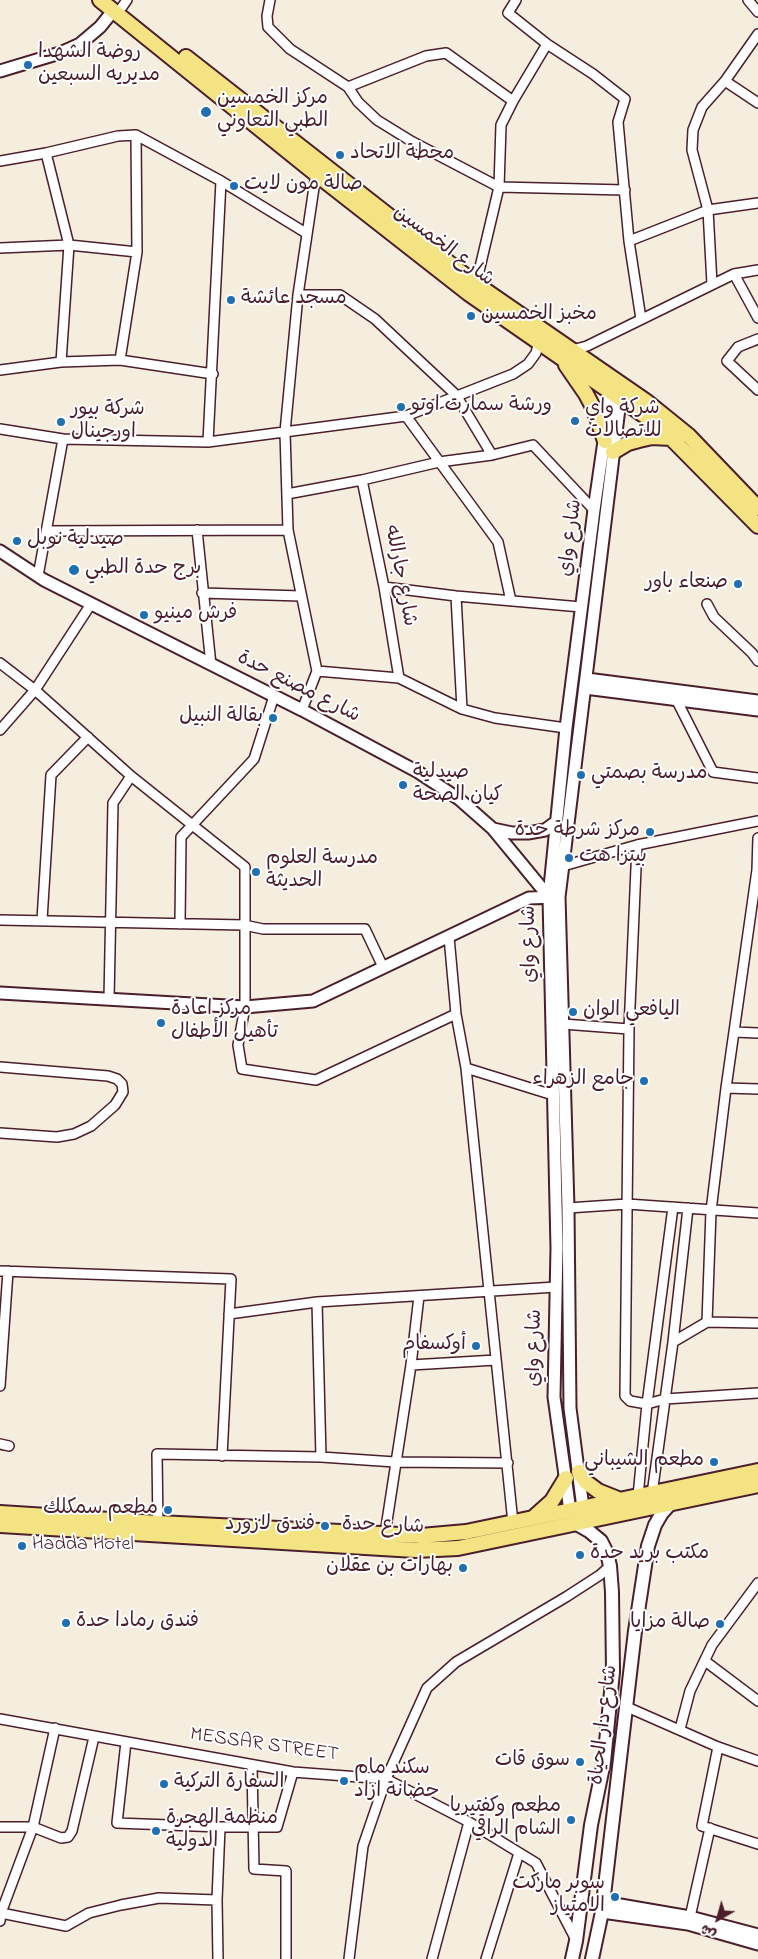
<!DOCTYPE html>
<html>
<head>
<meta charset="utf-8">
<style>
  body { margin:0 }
  #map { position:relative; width:758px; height:1959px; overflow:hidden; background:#f5edde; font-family:"Indie Flower","Playpen Sans Arabic",sans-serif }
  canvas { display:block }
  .north { position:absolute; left:693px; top:1894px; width:50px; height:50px; -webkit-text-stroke:4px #fff; paint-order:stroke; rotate:218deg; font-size:14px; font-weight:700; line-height:20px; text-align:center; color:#4a1f2b }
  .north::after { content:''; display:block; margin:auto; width:18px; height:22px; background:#4a1f2b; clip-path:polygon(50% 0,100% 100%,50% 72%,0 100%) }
</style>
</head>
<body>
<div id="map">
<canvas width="758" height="1959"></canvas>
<div class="north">ش</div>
</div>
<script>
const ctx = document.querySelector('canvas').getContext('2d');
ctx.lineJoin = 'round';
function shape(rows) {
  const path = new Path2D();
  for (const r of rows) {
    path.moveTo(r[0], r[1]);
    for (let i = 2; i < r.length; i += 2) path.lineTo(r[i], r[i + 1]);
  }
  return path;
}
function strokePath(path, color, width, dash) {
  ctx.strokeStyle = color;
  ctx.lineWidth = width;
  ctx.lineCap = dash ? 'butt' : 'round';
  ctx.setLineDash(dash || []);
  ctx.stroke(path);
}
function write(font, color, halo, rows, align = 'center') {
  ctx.font = font + ' "Indie Flower","Playpen Sans Arabic",sans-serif';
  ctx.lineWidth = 4;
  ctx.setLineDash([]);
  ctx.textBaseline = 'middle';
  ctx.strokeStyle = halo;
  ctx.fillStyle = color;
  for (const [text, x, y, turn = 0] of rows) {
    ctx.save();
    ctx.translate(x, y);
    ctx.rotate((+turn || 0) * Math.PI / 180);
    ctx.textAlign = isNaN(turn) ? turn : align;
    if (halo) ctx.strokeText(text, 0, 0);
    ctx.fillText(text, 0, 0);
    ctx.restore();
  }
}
const minor = shape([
  [270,0,267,16,268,27,290,49,348,87,358,102,377,120,411,141,499,187,625,190],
  [516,0,508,13,547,44,593,74,625,99,618,122,629,241,641,319],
  [748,0,758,12],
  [122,7,127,0],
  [725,81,758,103],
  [348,87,426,56,446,53,513,101],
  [46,153,69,245,61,362],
  [0,161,46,153,118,136,136,135,221,181,306,233],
  [629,241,708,210,758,203],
  [0,248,69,245,137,252],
  [734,274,758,318],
  [476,284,499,187,501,125,513,101,547,44],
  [712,284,708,210,692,150,693,130,702,107,725,81,758,34],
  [298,295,340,295,375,319,456,395,492,455],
  [758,339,738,347,727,361,758,390],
  [572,350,587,346,734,274,758,270],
  [120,360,137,252,136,135],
  [0,370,61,362,120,360,213,374],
  [406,416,498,542,511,601],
  [0,429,63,439,208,442,406,416,513,374,528,364,536,353,539,341],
  [208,442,221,181],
  [362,480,384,587,399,678],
  [287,494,362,480,439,462,492,455,533,445,594,510],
  [197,530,211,665],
  [46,531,288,530],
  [38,576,63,439],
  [384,587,456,596,581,607],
  [202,593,301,596],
  [456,596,462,709],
  [707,604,714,617,752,653,758,661],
  [0,663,35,690,131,776,245,867,245,1007,238,1045,242,1069,316,1080,456,1014],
  [317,671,399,678,462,709,495,718,566,728],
  [676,699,713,772,758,778],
  [302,710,317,671,288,530,285,432,298,295,316,174],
  [0,730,35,690,91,604],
  [637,845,629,1029,625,1396,630,1401,647,1404,665,1399,758,1393],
  [563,866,637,845,758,821],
  [0,920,244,925,263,929,365,929,383,967],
  [42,920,51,775,88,737],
  [180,924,181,837,254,759,274,696],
  [449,937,456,1014,466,1068,553,1095],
  [109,999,113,803,131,776],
  [563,1024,629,1029],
  [734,1032,758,1033],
  [0,1067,108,1076,117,1079,122,1084,123,1092,115,1105,91,1126,74,1134,57,1137,0,1133],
  [466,1068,513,1523],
  [726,1088,758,1089],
  [568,1208,627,1204,758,1213],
  [0,1271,231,1279,222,1456],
  [317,1302,321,1457],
  [229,1314,317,1302,556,1287],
  [707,1322,711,1211,726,1088,757,870,758,838],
  [673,1342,707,1322,758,1323],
  [411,1365,496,1360],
  [0,1386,8,1271],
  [0,1444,9,1446],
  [652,1494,673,1342,688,1208],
  [638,1496,647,1404,673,1207],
  [158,1528,157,1454,321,1457,395,1462,508,1463],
  [385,1534,411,1365,419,1296],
  [705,1661,758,1701],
  [627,1707,718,1747,758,1761],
  [0,1719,293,1772,386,1779,469,1822,536,1863,576,1940],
  [680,1729,690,1691,712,1645,758,1583],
  [126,1742,117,1823,220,1827,277,1827,293,1772],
  [718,1747,702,1826,758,1844],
  [252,1765,254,1869,286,1871,286,1959],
  [0,1827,33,1827,61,1838,68,1837,72,1831,94,1737],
  [1,1913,66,1926,89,1913,121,1905,159,1898,217,1900],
  [690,1917,710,1828],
  [0,1921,1,1913,33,1827,55,1728],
  [218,1959,217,1900,220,1827],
  [349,1959,363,1846,386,1779,427,1688,456,1662,566,1597,600,1575,610,1566],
  [432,1959,469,1822],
  [486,1959,519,1853]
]);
const tertiary = shape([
  [0,71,60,53,80,44,100,27,113,11],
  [0,551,44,580,302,710,418,772,459,799,493,829,549,897],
  [587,679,758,701],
  [585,688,758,710],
  [493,829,512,833,528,833,545,830,556,822],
  [0,993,245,1007,313,1001,529,898,555,897],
  [583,1508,570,1408,568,1208,559,897,621,392],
  [570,1511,554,1397,557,1248,549,897,566,728,594,510,612,386],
  [603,1902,690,1917,758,1935],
  [602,1912,688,1924,758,1944]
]);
const secondary = shape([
  [572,1959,576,1941,591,1825,604,1762,613,1672,612,1592,610,1566,607,1553,601,1541,589,1531,575,1523],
  [592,1959,602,1912,635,1631,648,1546,655,1525,662,1513,672,1502]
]);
const primary = shape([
  [100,0,316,174,468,293,648,418,671,438,758,526],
  [186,57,476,284,647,402,689,436,758,508],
  [566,365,586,394,594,409,605,441],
  [613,452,628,443,639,440,652,437,671,438],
  [579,1472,586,1482,598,1491,618,1499],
  [0,1513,158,1523,421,1536,466,1532,758,1471],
  [533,1518,552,1501,566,1478],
  [0,1525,415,1550,458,1548,758,1485]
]);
strokePath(minor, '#4a1f2b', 12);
strokePath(tertiary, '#4a1f2b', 15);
strokePath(secondary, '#4a1f2b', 16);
strokePath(primary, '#4a1f2b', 18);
strokePath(minor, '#fff', 9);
strokePath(tertiary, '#fff', 11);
strokePath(secondary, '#fff', 12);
strokePath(primary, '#f4e382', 14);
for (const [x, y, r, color] of [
  [28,65,5,"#1f6fb2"],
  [206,112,6,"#1f6fb2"],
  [340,155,5,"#1f6fb2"],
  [234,186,5,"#1f6fb2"],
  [231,300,5,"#1f6fb2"],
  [471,316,5,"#1f6fb2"],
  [401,407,5,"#1f6fb2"],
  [575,421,5,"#1f6fb2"],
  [61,422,5,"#1f6fb2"],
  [17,541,5,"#1f6fb2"],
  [74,570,6,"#1f6fb2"],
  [738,584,5,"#1f6fb2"],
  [144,615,5,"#1f6fb2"],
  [273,718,5,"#1f6fb2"],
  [581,775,5,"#1f6fb2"],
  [403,785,5,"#1f6fb2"],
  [650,832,5,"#1f6fb2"],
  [569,858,5,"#1f6fb2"],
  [256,872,5,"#1f6fb2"],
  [573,1012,5,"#1f6fb2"],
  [161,1023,5,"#1f6fb2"],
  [644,1081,5,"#1f6fb2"],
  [476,1346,5,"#1f6fb2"],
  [714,1462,5,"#1f6fb2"],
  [168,1510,5,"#1f6fb2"],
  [325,1526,5,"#1f6fb2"],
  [22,1546,5,"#1f6fb2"],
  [580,1555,5,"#1f6fb2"],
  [463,1568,5,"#1f6fb2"],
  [66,1623,5,"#1f6fb2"],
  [720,1624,5,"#1f6fb2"],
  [580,1762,5,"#1f6fb2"],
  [344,1781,5,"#1f6fb2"],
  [164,1784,5,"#1f6fb2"],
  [571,1820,5,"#1f6fb2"],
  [156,1831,5,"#1f6fb2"],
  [615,1897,5,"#1f6fb2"]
]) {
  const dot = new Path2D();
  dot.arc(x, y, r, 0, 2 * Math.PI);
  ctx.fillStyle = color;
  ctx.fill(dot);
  strokePath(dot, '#fff', 2);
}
write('20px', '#4a1f2b', '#fff', [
  ["روضة الشهدا",38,54],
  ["مديريه السبعين",38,77],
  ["مركز الخمسين",217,100],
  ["الطبي التعاوني",217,123],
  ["محطة الاتحاد",350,155],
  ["صالة مون لايت",244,186],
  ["مسجد عائشة",241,300],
  ["مخبز الخمسين",481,316],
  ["ورشة سمارت اوتو",411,407],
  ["شركة واي",585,410],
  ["للاتصالات",585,433],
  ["شركة بيور",71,411],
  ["اورجينال",71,434],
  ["صيدلية نوبل",27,541],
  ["برج حدة الطبي",85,570],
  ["صنعاء باور",728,584,"right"],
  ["فرش مينيو",154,615],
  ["بقالة النبيل",263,718,"right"],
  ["صيدلية",413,774],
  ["كيان الصحة",413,797],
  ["مدرسة بصمتي",591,775],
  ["مركز شرطة حدة",640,832,"right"],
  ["بيتزا هت",579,858],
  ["مدرسة العلوم",266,860],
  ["الحديثة",266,883],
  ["مركز اعادة",171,1011],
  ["تأهيل الأطفال",171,1034],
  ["اليافعي الوان",583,1012],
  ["جامع الزهراء",634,1081,"right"],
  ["أوكسفام",466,1346,"right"],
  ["مطعم الشيباني",704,1462,"right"],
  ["مطعم سمكلك",158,1510,"right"],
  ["فندق لازورد",315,1526,"right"],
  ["Hadda Hotel",32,1546],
  ["مكتب بريد حدة",590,1555],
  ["بهارات بن عقلان",453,1568,"right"],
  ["فندق رمادا حدة",76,1623],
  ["صالة مزايا",710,1624,"right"],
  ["سوق قات",570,1762,"right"],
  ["سكند مام",354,1770],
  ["حضانة ازاد",354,1793],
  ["السفارة التركية",174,1784],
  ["مطعم وكفتيريا",561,1808,"right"],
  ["الشام الراقي",561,1831,"right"],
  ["منظمة الهجرة",166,1820],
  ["الدولية",166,1843],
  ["سوبر ماركت",605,1885,"right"],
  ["الامتياز",605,1908,"right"]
], 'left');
write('20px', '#4a1f2b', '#fff', [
  ["شارع الخمسين",443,247,37],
  ["شارع واي",572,538,-83],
  ["شارع جارالله",399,576,79],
  ["شارع مصنع حدة",298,688,27],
  ["شارع واي",531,944,-91],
  ["شارع واي",536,1348,-89],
  ["شارع حدة",383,1527,2],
  ["شارع دار الحياة",605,1725,-83],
  ["MESSAR STREET",264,1746,8]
]);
</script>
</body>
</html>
